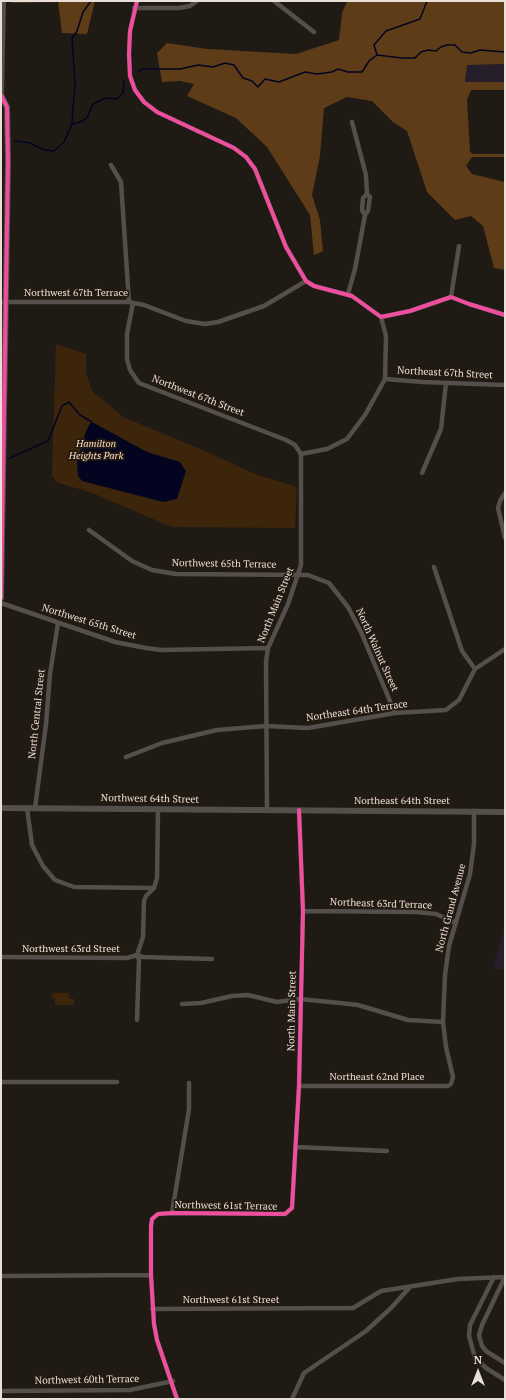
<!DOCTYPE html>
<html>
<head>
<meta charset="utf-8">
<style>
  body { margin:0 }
  #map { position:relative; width:506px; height:1400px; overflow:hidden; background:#201a15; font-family:"PT Serif",serif }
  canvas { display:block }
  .frame { position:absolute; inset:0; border:2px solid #e7dfd8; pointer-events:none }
  .north { position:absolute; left:458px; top:1352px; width:40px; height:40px; -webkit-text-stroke:3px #251a10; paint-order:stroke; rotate:0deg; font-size:11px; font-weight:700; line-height:16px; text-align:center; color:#e7dfd8 }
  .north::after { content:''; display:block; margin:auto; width:14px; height:18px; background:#e7dfd8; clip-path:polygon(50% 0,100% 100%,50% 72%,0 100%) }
</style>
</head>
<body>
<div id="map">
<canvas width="506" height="1400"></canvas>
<div class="frame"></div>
<div class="north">N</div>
</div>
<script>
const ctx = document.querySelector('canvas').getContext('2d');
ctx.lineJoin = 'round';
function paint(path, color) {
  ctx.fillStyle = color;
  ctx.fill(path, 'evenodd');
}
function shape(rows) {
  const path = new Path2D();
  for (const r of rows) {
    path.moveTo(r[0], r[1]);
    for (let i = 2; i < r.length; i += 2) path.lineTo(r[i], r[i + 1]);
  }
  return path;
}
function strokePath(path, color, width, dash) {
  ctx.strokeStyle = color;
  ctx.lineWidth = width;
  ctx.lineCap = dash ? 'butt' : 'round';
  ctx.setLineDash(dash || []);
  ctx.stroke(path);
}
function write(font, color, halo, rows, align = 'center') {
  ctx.font = font + ' "PT Serif",serif';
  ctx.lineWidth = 3.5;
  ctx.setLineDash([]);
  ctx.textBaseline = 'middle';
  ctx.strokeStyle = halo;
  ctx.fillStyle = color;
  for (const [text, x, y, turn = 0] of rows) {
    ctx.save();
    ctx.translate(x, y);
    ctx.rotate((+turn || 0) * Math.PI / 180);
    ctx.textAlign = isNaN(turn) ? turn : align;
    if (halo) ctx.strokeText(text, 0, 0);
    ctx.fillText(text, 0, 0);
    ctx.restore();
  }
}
paint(shape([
  [505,64,505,82,465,83,467,65],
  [505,926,505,969,493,969]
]), '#261f2b');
paint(shape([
  [56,344,86,354,86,373,92,391,123,417,203,450,255,474,297,487,295,528,172,527,90,492,58,483,52,476],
  [52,993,69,993,69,999,74,999,74,1005,55,1005,55,998,52,998]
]), '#3d250b');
paint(shape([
  [12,1,95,1,87,34,62,33,58,2,12,3],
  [347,1,505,1,505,64,467,65,465,82,505,82,505,90,471,90,467,100,470,152,473,154,505,154,505,157,472,157,466,166,472,174,505,182,505,270,494,268,483,226,471,216,455,220,427,192,407,131,393,122,372,101,347,97,324,108,320,156,312,195,320,220,323,251,314,255,310,215,267,147,236,118,187,96,194,84,180,81,162,82,157,53,167,43,207,49,296,54,339,40,342,13]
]), '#5d3c17');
paint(shape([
  [92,422,147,452,180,462,186,471,177,499,163,502,82,481,78,476,77,462,85,434,90,423]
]), '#030520');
strokePath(shape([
  [377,55,374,45,386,31,420,19,427,1],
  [138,72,143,69,180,69,198,65,213,67,225,63,234,65,243,78,252,81,258,87,265,79,279,82,305,72,317,74,332,72,338,69,348,72,362,72,369,61,377,55,402,58,415,58,421,52,428,50,436,51,441,47,447,45,455,45,462,52,471,53,480,50,505,52],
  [72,123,75,84,72,38,77,31,83,12,91,1],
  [15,141,30,143,44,150,54,151,64,142,72,124,78,123,87,118,93,104,105,98,117,99,123,93,124,81],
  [10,458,48,441,62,406,69,402,80,415,92,422]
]), '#030520', 1.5);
strokePath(shape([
  [137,1,130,31,129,54,130,76,135,90,144,102,157,112,234,148,246,157,255,169,286,247,306,281,314,286,352,296,381,317,410,311,451,297,469,304,505,315],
  [274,1,314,32],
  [134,8,179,8,190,6,197,1],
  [111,165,121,182,129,302],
  [365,215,362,210,363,198,367,194],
  [348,294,355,269,365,215,368,211,370,197,367,194,366,175,352,122],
  [451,297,459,246],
  [1,302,129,302,144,305,186,321,205,324,218,322,264,306,306,281],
  [133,303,127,334,127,359,130,370,139,383,286,440,295,445,301,454],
  [385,379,423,382,505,385],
  [301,454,327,449,347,439,365,415,385,379,386,336,381,317],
  [422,473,441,429,446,383],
  [505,493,500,501,498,508,505,538],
  [89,530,132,561,152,570,176,574,308,575,329,583,348,607,361,632,395,713],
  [434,567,462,651,475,669],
  [1,603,115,642,146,648,161,650,268,648],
  [475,669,505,649],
  [126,757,162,743,217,730,266,726,308,728,395,713,446,710,459,700,475,669],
  [27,808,32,845,43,866,55,880,74,887,154,888],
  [35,808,46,724,50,674,58,623],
  [267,810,266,662,268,648,288,604,301,565,301,454],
  [303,911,416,912,436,914,456,923],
  [1,957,127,958,137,955,143,957,212,959],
  [182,1004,201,1003,232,996,248,995,277,1002,299,999,340,1003,358,1005,408,1020,443,1022],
  [137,1020,139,960,137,955,143,937,144,901,146,896,154,888,157,878,158,809],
  [1,1082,117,1082],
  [299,1086,448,1086,451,1084,453,1077,446,1047,443,1022,445,975,449,946,470,874,474,844,474,811],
  [296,1147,387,1151],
  [172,1213,189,1109,189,1083],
  [1,1276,151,1275],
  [494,1277,470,1325,469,1336,475,1358,486,1368,505,1380],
  [505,1277,482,1325,479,1335,482,1346,486,1351,505,1363],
  [152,1309,353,1308,381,1291,458,1279,505,1277],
  [1,1391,130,1390,173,1381],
  [177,1399,157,1340,154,1324,151,1275,151,1226,152,1219,158,1214,172,1213,285,1214,292,1208,299,1086,303,911,299,810],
  [292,1399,304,1373,366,1331,391,1308,410,1287]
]), '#544f4a', 4.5);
strokePath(shape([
  [1,95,3,1],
  [1,598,8,162,7,107,1,95],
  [1,808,505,812]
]), '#544f4a', 6);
strokePath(shape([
  [137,1,130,31,129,54,130,76,135,90,144,102,157,112,234,148,246,157,255,169,286,247,306,281,314,286,352,296,381,317,410,311,451,297,469,304,505,315],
  [1,598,8,162,7,107,1,95],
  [177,1399,157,1340,154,1324,151,1275,151,1226,152,1219,158,1214,172,1213,285,1214,292,1208,299,1086,303,911,299,810]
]), '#ef4d9e', 4);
write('10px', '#e7dfd8', '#251a10', [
  ["Northwest 67th Terrace",76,293],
  ["Northeast 67th Street",445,373,3],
  ["Northwest 67th Street",198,396,21],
  ["Northwest 65th Terrace",224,564,1],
  ["North Main Street",276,605,-68],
  ["Northwest 65th Street",89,622,17],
  ["North Walnut Street",377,650,66],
  ["Northeast 64th Terrace",357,711,-8],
  ["North Central Street",37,714,-84],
  ["Northwest 64th Street",150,799,1],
  ["Northeast 64th Street",402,801],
  ["Northeast 63rd Terrace",381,904,2],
  ["North Grand Avenue",451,908,-75],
  ["Northwest 63rd Street",71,949],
  ["North Main Street",292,1011,-89],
  ["Northeast 62nd Place",377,1077],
  ["Northwest 61st Terrace",226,1206,1],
  ["Northwest 61st Street",231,1300],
  ["Northwest 60th Terrace",87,1380,-1]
]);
write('italic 10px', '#f7dec6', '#251a10', [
  ["Hamilton",96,444],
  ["Heights Park",96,456]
]);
</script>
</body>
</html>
